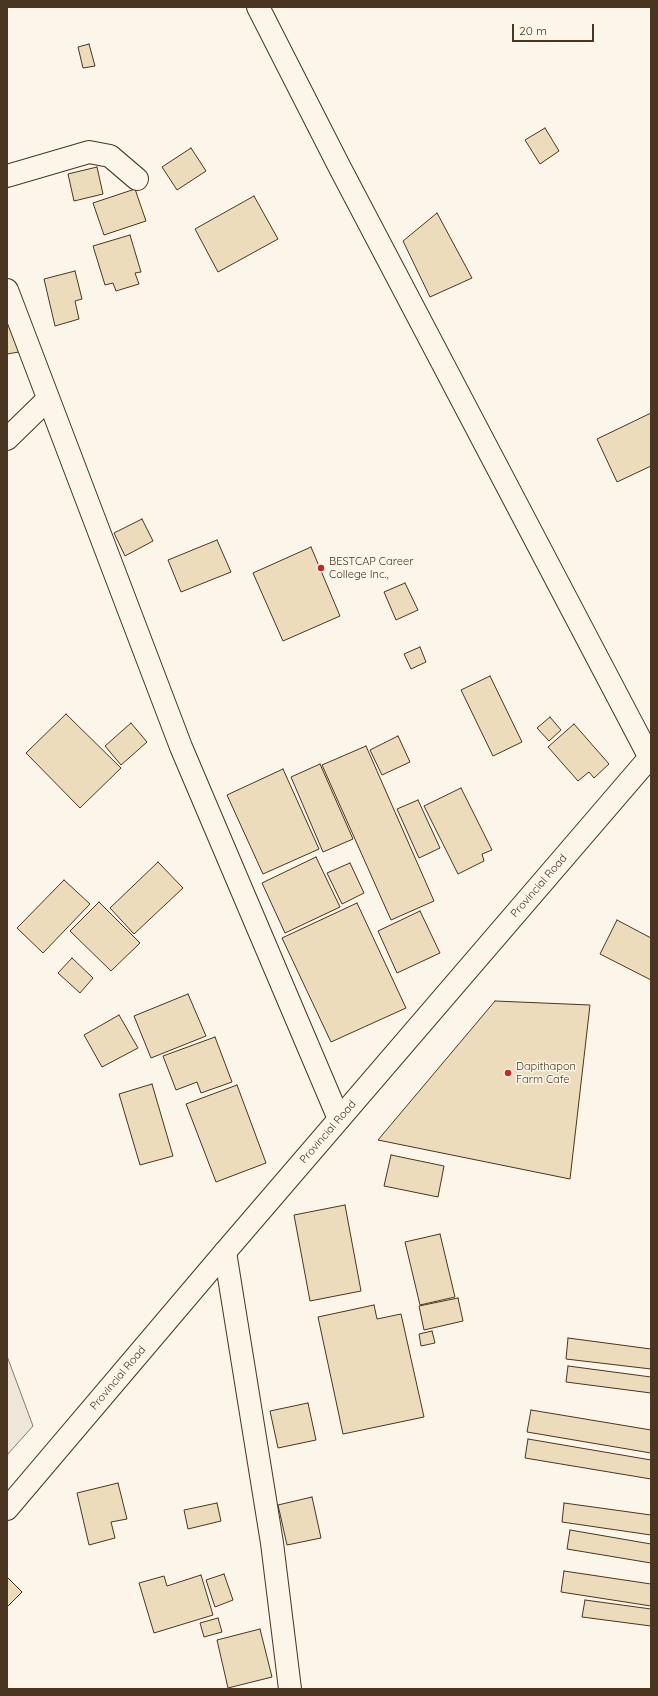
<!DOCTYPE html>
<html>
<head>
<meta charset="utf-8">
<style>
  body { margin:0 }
  #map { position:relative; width:658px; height:1696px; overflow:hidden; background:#fbf6e9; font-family:Quicksand,sans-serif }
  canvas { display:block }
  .frame { position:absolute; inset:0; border:8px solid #4a3520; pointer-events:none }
  .scale { position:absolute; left:512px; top:24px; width:82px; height:18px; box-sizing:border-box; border:2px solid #4a3520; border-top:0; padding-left:5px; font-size:12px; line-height:14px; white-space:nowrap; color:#4a3520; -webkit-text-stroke:3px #fbf6e9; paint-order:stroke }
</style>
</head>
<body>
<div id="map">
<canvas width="658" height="1696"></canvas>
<div class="frame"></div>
<div class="scale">20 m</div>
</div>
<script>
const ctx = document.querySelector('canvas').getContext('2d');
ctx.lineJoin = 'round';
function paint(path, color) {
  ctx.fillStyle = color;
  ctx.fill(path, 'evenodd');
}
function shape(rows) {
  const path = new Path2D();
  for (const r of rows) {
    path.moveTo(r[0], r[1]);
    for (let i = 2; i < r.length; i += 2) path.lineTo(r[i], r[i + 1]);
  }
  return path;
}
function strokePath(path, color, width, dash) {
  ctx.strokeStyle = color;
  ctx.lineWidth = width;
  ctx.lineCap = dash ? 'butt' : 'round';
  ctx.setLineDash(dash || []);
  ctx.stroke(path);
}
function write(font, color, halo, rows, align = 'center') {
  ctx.font = font + ' Quicksand,sans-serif';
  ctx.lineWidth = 3;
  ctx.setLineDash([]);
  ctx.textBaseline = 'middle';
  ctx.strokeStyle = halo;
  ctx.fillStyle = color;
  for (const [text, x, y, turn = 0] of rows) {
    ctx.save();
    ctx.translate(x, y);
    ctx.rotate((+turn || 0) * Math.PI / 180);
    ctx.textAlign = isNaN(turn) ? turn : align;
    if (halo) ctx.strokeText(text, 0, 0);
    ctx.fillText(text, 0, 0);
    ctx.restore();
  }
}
const green = shape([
  [7,1356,33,1426,7,1455,7,1356]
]);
paint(green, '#ede6d9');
strokePath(green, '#887966', 1);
const building = shape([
  [89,44,95,66,83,68,78,47,89,44],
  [545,128,559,151,540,164,525,140,545,128],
  [191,148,206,171,177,190,162,167,191,148],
  [97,167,103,194,74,201,68,174,97,167],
  [135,189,146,221,104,235,93,203,135,189],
  [254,196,278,239,218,272,195,229,254,196],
  [437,213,472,278,430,297,403,241,437,213],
  [130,235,141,272,135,273,139,284,116,291,113,283,105,285,93,246,130,235],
  [75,271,82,299,75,301,79,319,55,326,44,279,75,271],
  [7,320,19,352,7,354,7,320],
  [651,413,651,466,617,482,597,439,651,413],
  [142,519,153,541,125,556,114,533,142,519],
  [217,540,231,572,181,592,168,560,217,540],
  [311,547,340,616,283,641,253,573,311,547],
  [405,583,418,610,396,620,384,592,405,583],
  [420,647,426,662,411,669,404,654,420,647],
  [490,676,522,742,493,756,461,690,490,676],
  [66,714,121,768,80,808,26,753,66,714],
  [550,717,561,730,549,741,537,728,550,717],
  [131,723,147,742,121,765,105,746,131,723],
  [574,724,609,764,594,778,589,772,578,781,548,747,574,724],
  [398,736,410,762,382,775,370,750,398,736],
  [366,746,434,901,391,920,322,765,366,746],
  [320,764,353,839,323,852,291,777,320,764],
  [283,769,319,849,263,874,227,795,283,769],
  [461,788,492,850,482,854,484,861,458,874,424,806,461,788],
  [418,800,440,848,419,858,397,809,418,800],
  [316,857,340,907,285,933,262,883,316,857],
  [158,862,183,888,134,934,110,908,158,862],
  [350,863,364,893,342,904,327,873,350,863],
  [64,880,90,904,43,953,17,928,64,880],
  [99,902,140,943,111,971,70,931,99,902],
  [357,903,406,1008,331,1042,282,938,357,903],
  [420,911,440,953,397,973,378,931,420,911],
  [617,920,651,938,651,980,600,954,617,920],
  [72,958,93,978,80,993,58,973,72,958],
  [188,994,206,1036,151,1058,134,1016,188,994],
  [495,1001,590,1005,570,1179,378,1140,495,1001],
  [119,1015,138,1048,102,1067,84,1035,119,1015],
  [215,1037,232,1082,201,1093,197,1082,176,1090,163,1056,215,1037],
  [152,1084,173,1156,140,1165,119,1094,152,1084],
  [237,1085,266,1163,216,1182,186,1104,237,1085],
  [391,1155,444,1166,438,1197,384,1186,391,1155],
  [345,1205,361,1291,310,1301,294,1215,345,1205],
  [440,1234,455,1297,420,1305,405,1242,440,1234],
  [458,1298,463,1321,424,1330,419,1306,458,1298],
  [374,1305,377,1319,401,1314,424,1417,343,1434,318,1317,374,1305],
  [432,1331,435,1343,421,1346,419,1334,432,1331],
  [568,1338,651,1349,651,1369,566,1359,568,1338],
  [568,1366,651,1377,651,1393,566,1382,568,1366],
  [308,1403,316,1440,278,1448,270,1411,308,1403],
  [531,1410,651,1430,651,1453,527,1432,531,1410],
  [528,1439,651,1460,651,1479,525,1458,528,1439],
  [118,1483,127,1519,111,1522,115,1538,89,1545,77,1493,118,1483],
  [312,1497,321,1538,287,1545,278,1505,312,1497],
  [217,1503,221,1521,188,1529,184,1510,217,1503],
  [564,1503,651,1515,651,1535,562,1522,564,1503],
  [570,1530,651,1544,651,1563,567,1549,570,1530],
  [564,1571,651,1584,651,1606,561,1592,564,1571],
  [224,1574,233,1600,215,1607,206,1580,224,1574],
  [201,1575,213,1615,154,1633,139,1583,164,1576,167,1586,201,1575],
  [7,1577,22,1592,7,1607,7,1577],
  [585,1600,651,1609,651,1626,582,1617,585,1600],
  [218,1618,222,1632,204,1637,200,1623,218,1618],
  [260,1629,272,1677,228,1688,217,1640,260,1629]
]);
paint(building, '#ecdcbc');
strokePath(building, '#4a3520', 1);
const minor = shape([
  [258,7,339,166,650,758],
  [7,176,89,152,110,156,137,179],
  [7,290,181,747,339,1119],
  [7,439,48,399],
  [225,1252,272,1543,290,1689]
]);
const major = shape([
  [7,1509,225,1252,651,756]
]);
strokePath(minor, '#4a3520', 24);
strokePath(major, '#4a3520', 24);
strokePath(minor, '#fbf6e9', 22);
strokePath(major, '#fbf6e9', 22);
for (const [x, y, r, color] of [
  [321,568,4,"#c62828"],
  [508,1073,4,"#c62828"]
]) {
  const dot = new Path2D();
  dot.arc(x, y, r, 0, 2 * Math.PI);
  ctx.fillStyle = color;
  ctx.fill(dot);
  strokePath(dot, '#fbf6e9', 1.5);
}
write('11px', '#4a3520', '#fbf6e9', [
  ["BESTCAP Career",329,562],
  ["College Inc.,",329,575],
  ["Dapithapon",516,1067],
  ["Farm Cafe",516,1080]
], 'left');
write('11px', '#4a3520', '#fbf6e9', [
  ["Provincial Road",539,886,-49],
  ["Provincial Road",328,1132,-49],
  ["Provincial Road",118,1378,-50]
]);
</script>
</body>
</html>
